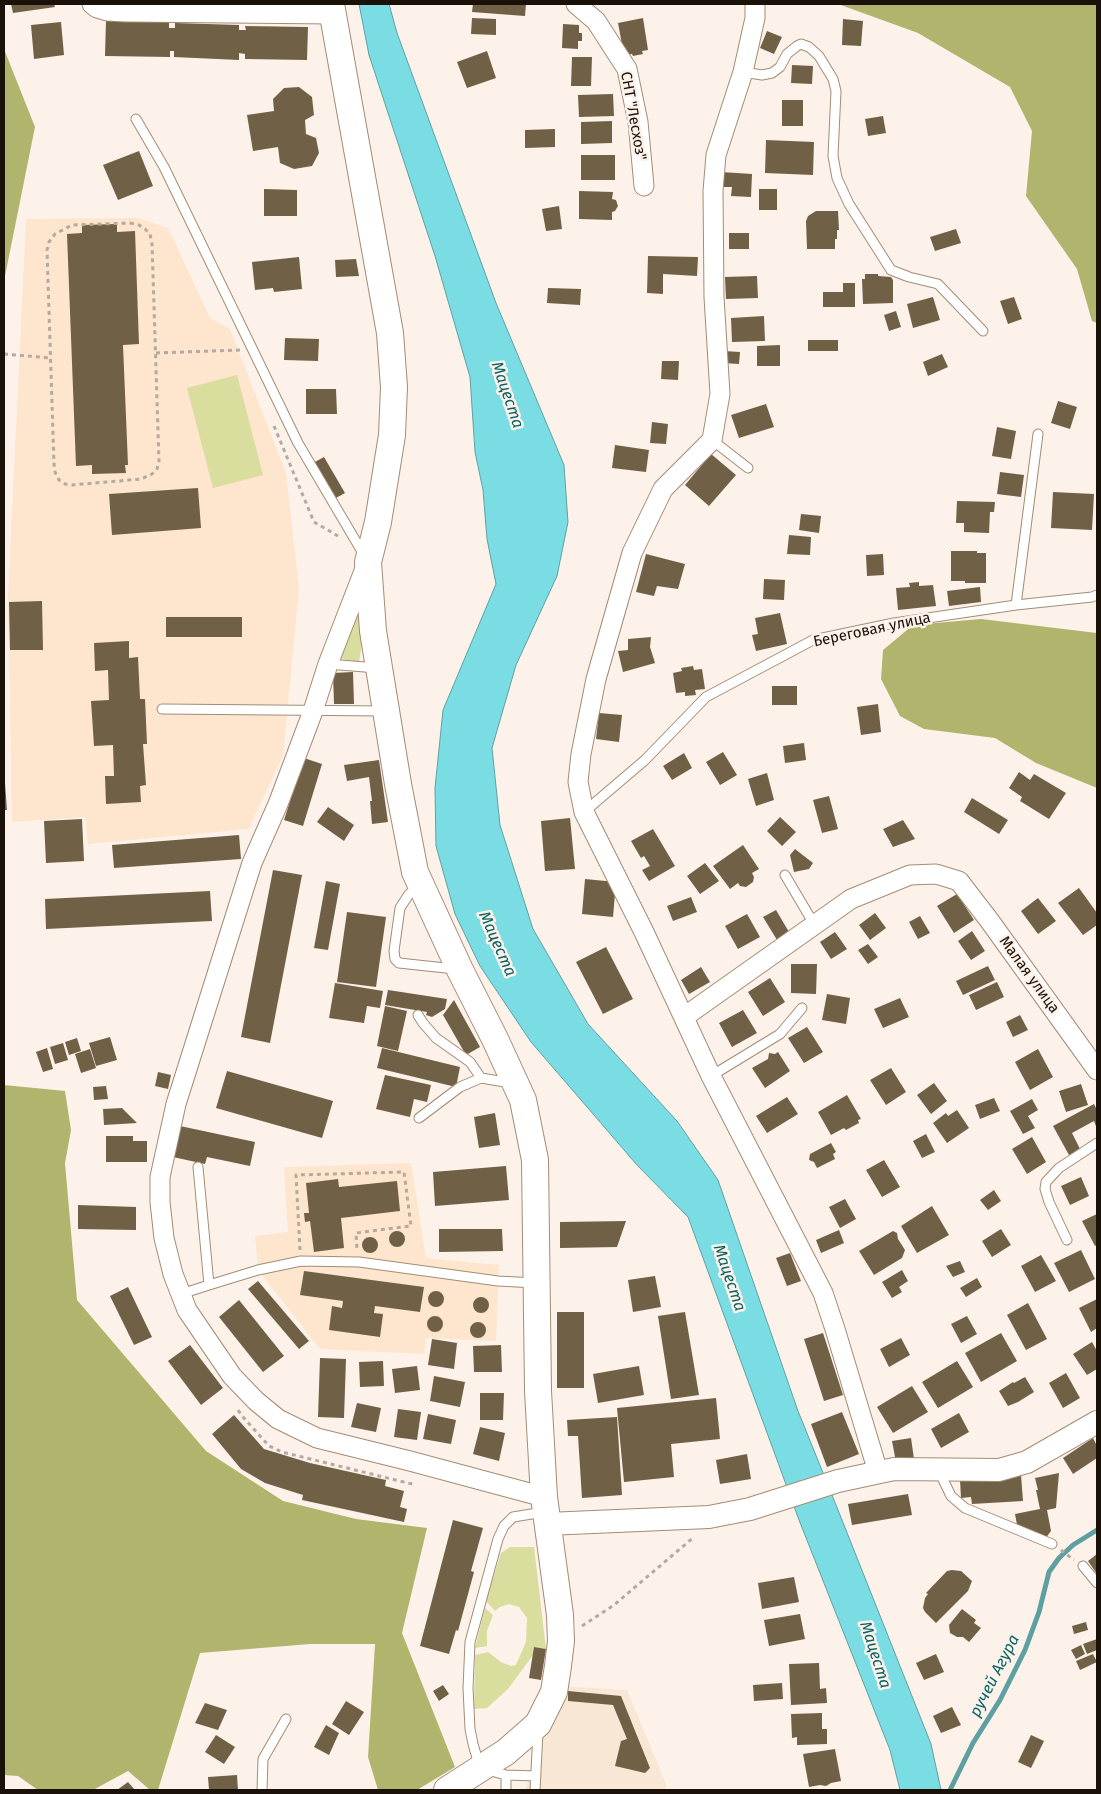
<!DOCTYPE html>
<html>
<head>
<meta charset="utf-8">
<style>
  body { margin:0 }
  #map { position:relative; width:1101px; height:1794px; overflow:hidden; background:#fdf2e9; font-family:"Fira Sans",sans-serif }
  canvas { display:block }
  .frame { position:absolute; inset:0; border:5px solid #1a1109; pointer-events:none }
</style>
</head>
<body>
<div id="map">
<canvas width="1101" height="1794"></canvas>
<div class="frame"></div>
</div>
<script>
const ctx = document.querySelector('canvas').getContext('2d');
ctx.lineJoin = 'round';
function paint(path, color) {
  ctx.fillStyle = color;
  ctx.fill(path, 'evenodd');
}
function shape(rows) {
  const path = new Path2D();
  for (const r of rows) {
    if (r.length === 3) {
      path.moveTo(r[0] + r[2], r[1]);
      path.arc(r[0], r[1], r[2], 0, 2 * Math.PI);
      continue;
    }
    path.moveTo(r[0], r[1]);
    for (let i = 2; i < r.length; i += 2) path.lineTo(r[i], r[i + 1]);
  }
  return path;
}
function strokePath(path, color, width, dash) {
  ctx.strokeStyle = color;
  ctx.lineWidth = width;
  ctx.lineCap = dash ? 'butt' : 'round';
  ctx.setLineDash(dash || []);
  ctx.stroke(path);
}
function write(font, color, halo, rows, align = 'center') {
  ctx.font = font + ' "Fira Sans",sans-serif';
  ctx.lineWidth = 5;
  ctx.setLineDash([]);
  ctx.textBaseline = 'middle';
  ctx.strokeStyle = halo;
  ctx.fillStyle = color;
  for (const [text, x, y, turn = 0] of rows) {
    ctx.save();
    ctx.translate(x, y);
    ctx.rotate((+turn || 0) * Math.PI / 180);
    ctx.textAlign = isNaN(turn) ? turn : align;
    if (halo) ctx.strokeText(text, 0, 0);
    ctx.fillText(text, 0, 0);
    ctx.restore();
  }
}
paint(shape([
  [558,1686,627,1690,667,1786,664,1790,525,1790]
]), '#f9e7d6');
paint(shape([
  [138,218,168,228,210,318,230,329,286,473,299,589,283,755,249,829,88,844,85,817,12,822,8,596,26,219],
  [411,1163,426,1258,499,1265,496,1341,426,1338,424,1354,320,1349,258,1270,255,1236,288,1232,284,1167]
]), '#fee5cd');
paint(shape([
  [237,375,263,475,213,488,187,388],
  [360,607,362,644,359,662,355,663,340,658],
  [510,1547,534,1547,546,1649,534,1647,533,1655,508,1689,487,1708,474,1709,475,1655,488,1652,501,1662,511,1666,516,1665,526,1642,527,1618,519,1607,509,1604,500,1607,495,1611,486,1601,501,1553],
  [485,1608,493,1615,487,1631,487,1646,475,1648]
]), '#d9dd9d');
paint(shape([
  [838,4,1097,4,1097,323,1092,321,1077,269,1026,196,1032,131,1010,87,918,33],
  [4,49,35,127,4,281],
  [981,619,1097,633,1097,788,1036,763,995,738,924,729,900,716,881,679,883,650,913,625],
  [4,1085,65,1091,71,1130,65,1163,77,1300,206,1451,283,1501,356,1519,427,1528,402,1633,455,1767,417,1790,378,1790,368,1757,375,1644,310,1644,200,1653,158,1790,150,1790,128,1771,93,1790,38,1790,18,1776,4,1775]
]), '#b1b46d');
const water = shape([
  [359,4,389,4,397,33,496,303,564,465,568,522,557,576,516,665,492,748,500,825,533,929,588,1024,677,1121,718,1180,798,1411,836,1505,931,1744,941,1790,900,1790,890,1750,799,1520,688,1217,637,1165,531,1042,480,966,455,914,436,846,435,788,443,710,496,584,487,539,483,490,475,452,470,377,435,256,369,55,359,4]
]);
paint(water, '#7bdde4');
strokePath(water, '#5ea0a2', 1);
strokePath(shape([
  [950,1790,973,1743,1000,1700,1025,1650,1039,1612,1049,1572,1059,1558,1073,1545,1097,1530]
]), '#5ea0a2', 5);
paint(shape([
  [11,4,54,4,55,7,13,13],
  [473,4,526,4,525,16,472,12],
  [472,18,496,19,496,35,471,34],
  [643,18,648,50,642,51,643,54,633,56,632,54,624,55,618,23],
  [843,19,863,21,861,46,842,45],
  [106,20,169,22,169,28,175,28,175,23,239,25,239,30,246,30,245,26,308,27,307,60,245,59,245,54,239,53,239,60,174,57,174,51,170,51,170,57,105,56],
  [61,22,64,55,34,59,31,25],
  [563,24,579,25,579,33,582,33,582,41,578,41,578,49,562,48],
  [767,31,782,37,774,54,760,48],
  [487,51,496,78,467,88,457,62],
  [572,57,592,57,591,86,571,86],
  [792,65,813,66,812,84,791,83],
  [299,87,312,97,314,115,305,120,306,134,316,138,319,153,312,166,294,169,280,163,278,147,253,151,247,115,274,111,273,99,284,88],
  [613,94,614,116,579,117,578,95],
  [782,100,803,100,803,126,782,126],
  [883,116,886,133,868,136,865,119],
  [612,121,612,143,581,144,581,122],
  [555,129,555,147,525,148,525,130],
  [766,140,814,142,813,175,765,173],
  [139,151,153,186,118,200,103,165],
  [581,155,615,155,615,180,581,180],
  [721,172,752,174,751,197,731,196,732,187,720,187],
  [264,189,297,190,297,216,264,216],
  [759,189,777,189,777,210,759,210],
  [579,191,613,192,612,199,616,200,618,206,615,211,612,212,612,220,579,219],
  [559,206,562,229,546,231,542,209],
  [816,211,838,211,839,230,837,230,837,239,835,239,835,249,807,249,806,221,808,216],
  [117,224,117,232,135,231,139,344,123,345,128,465,125,465,126,473,92,474,92,465,76,466,67,234,82,233,82,225],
  [956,229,961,243,935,251,930,237],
  [729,233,749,233,749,249,729,249],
  [648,256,698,257,697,276,663,274,663,294,647,293],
  [299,257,302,289,274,292,273,288,255,290,252,262],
  [356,259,359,276,336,277,335,260],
  [865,274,878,274,878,276,891,277,893,280,893,303,863,304,862,279,865,279],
  [757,276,758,298,726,299,725,277],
  [843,283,855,283,855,307,823,307,823,292,843,292],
  [548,288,581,289,580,305,547,303],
  [933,297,940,320,913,328,907,304],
  [1014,297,1022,319,1008,324,1000,301],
  [896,311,901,327,889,331,884,315],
  [764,316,765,341,732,342,731,318],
  [285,338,319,339,318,361,284,360],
  [808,340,838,340,838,351,808,351],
  [780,345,780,366,757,366,757,346],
  [724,351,740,352,739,364,724,363],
  [942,354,948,367,928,376,923,362],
  [662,361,679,361,678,380,661,379],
  [306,389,336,389,337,414,306,414],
  [1058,401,1077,407,1070,429,1051,423],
  [766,404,774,427,739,438,731,415],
  [652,422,668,424,666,444,650,443],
  [997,427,1016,431,1011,459,992,456],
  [615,445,649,450,646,472,612,468],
  [711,454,736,475,709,506,685,485],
  [324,457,345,493,334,499,313,463],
  [1000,472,1024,475,1021,497,997,494],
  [198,488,201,528,112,535,109,494],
  [1053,492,1094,494,1092,530,1051,528],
  [957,501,995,502,994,512,990,512,989,533,964,532,964,523,956,523],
  [801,514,821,516,819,533,799,530],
  [789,535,811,537,810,555,787,554],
  [951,551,977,551,977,553,986,553,986,583,965,583,965,581,951,581],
  [646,554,685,564,678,589,657,586,654,596,636,592],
  [883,554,884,575,867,576,866,555],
  [764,579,785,580,784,600,763,599],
  [919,582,919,586,933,585,936,606,898,610,896,588,910,587,909,583],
  [980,587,981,602,949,606,947,591],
  [42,601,43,650,10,650,9,602],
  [780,613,787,644,756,651,752,635,758,634,755,618],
  [166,617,242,617,242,637,166,637],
  [651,637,650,647,655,663,623,672,618,651,628,650,628,639],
  [129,641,129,658,138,657,140,699,145,699,147,744,143,744,146,785,140,786,141,802,106,804,105,776,114,776,113,745,94,746,91,701,109,700,108,670,95,671,94,643],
  [693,666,694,670,702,669,705,689,695,690,696,695,685,696,685,692,676,693,673,673,682,671,681,668],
  [353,672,354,704,334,704,333,673],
  [772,686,797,686,797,705,772,705],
  [878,704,881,732,861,735,857,707],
  [599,713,622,715,619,742,596,739],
  [804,743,806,760,785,763,783,746],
  [723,752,737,775,720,785,706,762],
  [684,753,692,768,672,780,663,766],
  [304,758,322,764,303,826,284,820],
  [379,760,388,822,372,824,370,801,372,801,369,777,347,781,344,765],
  [1019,772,1030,780,1034,774,1066,793,1049,819,1020,801,1022,797,1009,788],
  [767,773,774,800,756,806,748,779],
  [4,783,5,783,7,810,4,810],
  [829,796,838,829,822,833,813,800],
  [972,798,1008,820,999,834,964,812],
  [328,807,354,825,344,841,317,822],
  [780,817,796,832,782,846,767,831],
  [570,818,575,869,545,871,541,821],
  [82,819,84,861,46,863,44,821],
  [903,820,915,839,893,847,883,829],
  [653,829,675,866,649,881,642,870,650,866,644,856,641,858,631,841],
  [239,835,241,859,114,868,112,845],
  [743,845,759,869,752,873,754,877,753,882,746,887,740,886,738,883,730,889,713,866],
  [795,849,813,863,809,869,794,872,790,855],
  [705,863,719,881,700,894,687,876],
  [273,870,302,875,270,1043,241,1037],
  [585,879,616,882,613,917,582,914],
  [326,881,340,884,328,950,314,948],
  [1079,888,1097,913,1097,925,1083,935,1058,903],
  [210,891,212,921,46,929,45,899],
  [957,894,974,920,954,933,937,906],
  [691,897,697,912,673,921,667,906],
  [1038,898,1056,921,1038,934,1021,911],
  [776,910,789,932,777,940,763,917],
  [347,912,386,917,376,987,337,982],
  [875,913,886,928,870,940,859,925],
  [747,914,760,937,738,949,725,926],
  [920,916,930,933,918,939,909,922],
  [972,931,985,951,971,960,958,941],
  [835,932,847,949,831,959,820,942],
  [868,944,878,957,868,964,858,950],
  [606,947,633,999,603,1014,576,962],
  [791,964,817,964,816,994,791,993],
  [988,966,995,980,963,995,956,981],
  [701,967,710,982,689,994,681,980],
  [770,978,785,1002,763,1016,748,992],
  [997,982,1004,997,976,1010,969,995],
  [335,983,383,991,380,1008,367,1006,364,1023,329,1018],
  [388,990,447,999,445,1009,432,1017,426,1015,427,1012,385,1005],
  [827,994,850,998,846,1024,822,1020],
  [900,998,909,1017,883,1028,874,1009],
  [454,1000,480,1047,466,1055,443,1015],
  [385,1006,407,1011,398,1051,377,1046],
  [743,1010,757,1033,732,1047,719,1023],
  [1020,1015,1028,1030,1013,1037,1006,1022],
  [807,1027,823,1052,804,1063,788,1038],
  [110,1037,117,1060,96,1066,89,1043],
  [77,1038,81,1051,69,1055,65,1042],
  [63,1043,68,1060,55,1064,50,1047],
  [47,1048,53,1069,43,1072,36,1052],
  [382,1048,460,1067,456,1087,377,1068],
  [90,1049,96,1068,81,1073,75,1054],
  [1038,1049,1053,1077,1030,1090,1015,1062],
  [778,1052,790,1071,765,1088,752,1068,768,1059,769,1053,775,1054],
  [891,1068,906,1092,886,1105,870,1080],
  [227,1071,333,1101,322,1138,216,1108],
  [158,1072,171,1075,168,1089,155,1086],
  [385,1075,431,1085,427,1102,414,1099,410,1117,376,1109],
  [934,1083,947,1101,931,1114,917,1095],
  [1081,1084,1088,1105,1066,1112,1059,1091],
  [106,1086,108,1099,94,1100,93,1087],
  [847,1095,861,1119,858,1120,859,1123,846,1130,844,1128,831,1135,818,1112],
  [787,1097,798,1114,767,1133,756,1116],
  [994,1098,1000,1111,980,1119,975,1105],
  [1032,1099,1038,1110,1028,1116,1035,1128,1023,1134,1010,1111],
  [1094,1104,1097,1110,1097,1129,1094,1121,1072,1133,1080,1149,1069,1155,1053,1126],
  [122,1108,137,1123,104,1125,103,1109],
  [957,1110,969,1128,947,1143,933,1123,946,1113,948,1116],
  [495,1113,500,1145,479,1148,474,1117],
  [180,1126,255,1142,250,1166,207,1157,205,1164,173,1157],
  [926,1134,935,1152,922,1158,913,1141],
  [106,1136,133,1136,133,1141,147,1141,147,1162,106,1162],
  [1032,1137,1046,1162,1027,1174,1012,1149],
  [831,1143,836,1152,833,1154,835,1159,817,1168,814,1162,809,1160,810,1154],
  [884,1160,900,1187,882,1197,866,1170],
  [506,1166,509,1200,435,1206,433,1172],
  [1081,1177,1089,1196,1070,1205,1061,1186],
  [338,1179,339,1187,397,1181,400,1211,341,1218,344,1248,314,1252,310,1221,305,1222,304,1213,309,1213,306,1183],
  [994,1190,1001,1201,988,1210,980,1200],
  [845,1199,856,1219,840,1228,829,1207],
  [78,1205,136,1207,136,1230,78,1229],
  [932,1206,949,1235,917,1253,901,1226],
  [1097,1214,1097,1245,1095,1246,1082,1221],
  [626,1221,617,1247,560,1248,560,1222],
  [439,1229,502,1229,503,1251,439,1252],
  [1001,1229,1011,1245,992,1257,982,1241],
  [839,1230,844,1243,821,1253,816,1240],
  [397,1239,8],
  [893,1231,897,1233,898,1239,905,1250,902,1258,874,1275,859,1251],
  [370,1245,8],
  [1081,1250,1095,1279,1069,1292,1054,1263],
  [790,1253,801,1281,787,1286,776,1258],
  [1041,1255,1056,1281,1035,1292,1021,1266],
  [960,1261,965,1272,953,1277,946,1266],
  [902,1270,908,1281,899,1287,902,1292,892,1298,882,1282],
  [304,1271,424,1287,420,1312,375,1306,374,1313,383,1314,380,1337,329,1330,332,1306,342,1308,343,1301,300,1295],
  [655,1276,661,1307,633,1312,628,1280],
  [977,1278,982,1287,966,1297,960,1288],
  [258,1281,309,1341,299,1349,248,1289],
  [128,1287,152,1337,134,1345,110,1296],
  [436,1299,8],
  [481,1305,8],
  [1097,1299,1097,1328,1091,1332,1079,1308],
  [239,1300,284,1356,263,1372,219,1317],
  [1028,1303,1047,1339,1026,1350,1007,1315],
  [557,1312,584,1312,584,1388,557,1388],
  [685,1312,699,1395,671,1399,658,1316],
  [435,1324,8],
  [967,1316,977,1334,961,1343,951,1324],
  [478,1330,8],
  [823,1333,843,1395,824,1401,804,1339],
  [1001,1333,1017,1361,981,1382,965,1353],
  [901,1338,910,1355,889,1367,880,1349],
  [432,1339,457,1343,454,1369,428,1365],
  [1092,1342,1097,1351,1097,1369,1087,1375,1073,1354],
  [190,1345,223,1388,201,1405,168,1361],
  [501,1345,502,1372,474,1372,473,1346],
  [320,1358,346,1359,344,1418,318,1417],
  [383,1361,384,1386,360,1387,359,1362],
  [957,1361,973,1387,938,1408,922,1382],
  [417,1366,420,1390,395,1393,392,1369],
  [639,1366,644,1395,598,1403,593,1374],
  [1066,1373,1080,1398,1063,1408,1049,1383],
  [434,1376,465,1382,460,1407,430,1401],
  [1025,1377,1034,1392,1018,1402,1008,1406,999,1391,1013,1382,1014,1383],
  [912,1386,928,1412,893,1433,877,1407],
  [480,1393,504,1393,503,1420,480,1420],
  [716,1398,720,1439,671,1444,674,1477,624,1482,617,1408],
  [357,1403,381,1408,376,1432,351,1427],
  [398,1409,421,1412,417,1440,394,1437],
  [842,1412,859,1454,827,1467,811,1424],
  [959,1413,969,1432,941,1448,931,1429],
  [428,1414,456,1420,451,1444,423,1439],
  [234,1415,264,1449,310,1463,386,1480,385,1486,404,1491,400,1507,407,1509,404,1522,302,1500,303,1495,265,1483,241,1469,212,1434],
  [617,1417,622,1495,582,1498,578,1436,568,1436,567,1420],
  [480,1427,505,1433,499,1461,473,1454],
  [911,1438,914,1459,896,1462,892,1441],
  [1093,1438,1097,1446,1097,1458,1073,1474,1063,1458],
  [747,1454,751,1479,720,1484,716,1460],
  [1059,1473,1056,1508,1047,1510,1051,1531,1045,1539,1018,1530,1015,1514,1040,1509,1036,1490,1038,1490,1035,1478],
  [1021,1475,1023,1501,972,1504,971,1497,961,1498,960,1480],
  [908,1494,912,1515,852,1525,848,1504],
  [453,1520,483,1528,471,1571,474,1572,458,1631,456,1630,449,1654,420,1646],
  [1097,1554,1097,1574,1088,1561],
  [952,1570,961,1571,972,1581,968,1591,936,1623,925,1612,923,1608,925,1598,928,1594,926,1593,947,1571],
  [794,1577,799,1602,762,1609,758,1583],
  [962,1609,976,1620,974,1623,981,1628,969,1642,963,1637,957,1637,950,1633,949,1625],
  [800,1614,805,1639,769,1646,764,1620],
  [1086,1622,1088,1630,1074,1634,1072,1626],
  [1097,1639,1097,1650,1087,1654,1083,1644],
  [1081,1645,1085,1654,1076,1659,1071,1650],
  [534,1647,546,1649,541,1680,529,1678],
  [936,1654,944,1672,924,1680,916,1663],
  [1093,1654,1097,1662,1080,1670,1076,1661],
  [819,1663,820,1689,826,1688,827,1703,791,1705,789,1664],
  [782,1683,783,1699,754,1701,753,1685],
  [443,1685,449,1694,439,1701,433,1691],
  [568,1691,621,1696,650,1768,645,1773,615,1766,621,1741,627,1739,613,1705,568,1701],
  [346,1701,364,1712,349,1735,332,1724],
  [205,1703,227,1710,218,1730,195,1723],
  [952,1707,961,1725,941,1733,933,1716],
  [822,1713,822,1729,827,1729,827,1744,797,1745,797,1737,792,1738,791,1714],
  [326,1725,339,1733,329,1755,314,1747],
  [216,1735,235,1747,224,1764,205,1752],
  [1031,1735,1044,1741,1031,1768,1018,1762],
  [835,1749,841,1781,831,1783,826,1786,820,1785,809,1787,803,1754],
  [237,1775,238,1790,209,1790,208,1777],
  [128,1782,135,1790,117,1790]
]), '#6f6046');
const service = shape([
  [743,72,762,75,772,73,780,67,787,54,797,46,801,44,809,47,819,56,833,79,836,91,833,156,837,178,849,204,891,270,909,277,938,284,983,331],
  [136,119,164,167,298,443,364,555],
  [712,440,748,468],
  [1016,605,1038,434],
  [328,664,377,668],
  [162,709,384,711],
  [584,812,645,760,706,697,813,640,894,623,1016,605,1092,597,1097,595],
  [785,875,814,924],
  [418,887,409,894,400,908,394,951,395,959,399,963,455,969],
  [418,1015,423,1023,436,1038,470,1062,481,1078,511,1083],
  [711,1076,780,1034,802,1008],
  [419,1118,460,1087,481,1078],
  [1067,1240,1049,1202,1045,1189,1046,1182,1059,1168,1097,1143],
  [209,1285,258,1270,301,1261,359,1262,498,1281,536,1283],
  [181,1294,209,1285,198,1167],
  [939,1471,951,1496,965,1508,1052,1544],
  [1083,1566,1097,1583],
  [536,1776,506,1775,480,1768,473,1744,470,1729,468,1688,470,1642,498,1539,504,1526,513,1517,544,1512],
  [262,1790,263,1759,286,1719],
  [506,1790,506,1775],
  [535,1790,538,1732]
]);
const minor = shape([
  [92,4,97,8,107,11,126,12,333,14],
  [576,4,596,21,627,69,638,122,644,186],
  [755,4,755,18,743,72,716,155,713,191,714,297,720,394,712,440,663,489,632,553,596,679,581,754,578,782,584,812,644,932,711,1076,823,1293,835,1329,878,1472],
  [366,566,328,664,313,711,278,804,252,863,176,1104,160,1177,160,1202,164,1238,173,1274,187,1310,232,1376,256,1401,278,1419,317,1438,410,1461,544,1497],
  [684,1017,851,899,910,875,936,874,959,881,989,920,1097,1070]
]);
const tertiary = shape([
  [547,1524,709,1517,750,1509,838,1481,894,1469,999,1470,1027,1462,1097,1422]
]);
const secondary = shape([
  [331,4,390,333,394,387,392,435,378,522,368,562,373,631,398,784,415,872,460,970,495,1039,523,1100,535,1160,538,1391,544,1497,560,1615,561,1641,558,1666,554,1692,538,1724,506,1752,447,1790]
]);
strokePath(service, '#a38c75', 11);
strokePath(minor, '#a38c75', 21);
strokePath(tertiary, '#a38c75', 24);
strokePath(secondary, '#a38c75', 28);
strokePath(shape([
  [130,223,139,225,145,229,150,234,152,244,159,462,157,469,152,474,141,479,72,485,65,484,59,480,55,472,54,464,47,250,49,242,55,234,72,225,130,223],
  [156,353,240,350],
  [4,354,51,358],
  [274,426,314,522,338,536],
  [300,1250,296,1175,404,1172,411,1226,356,1233,357,1250],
  [238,1410,243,1417,269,1446,282,1452,416,1485],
  [1061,1550,1074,1560],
  [582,1626,614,1605,694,1537]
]), '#b4aaa1', 3, [4, 4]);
strokePath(service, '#fff', 9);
strokePath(minor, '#fff', 19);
strokePath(tertiary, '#fff', 22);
strokePath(secondary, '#fff', 26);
write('15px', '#1a1109', '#fdf2e9', [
  ["СНТ \"Лесхоз\"",633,116,80],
  ["Береговая улица",872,630,-12],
  ["Малая улица",1029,975,54]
]);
write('italic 16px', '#086165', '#fdf2e9', [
  ["Мацеста",507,395,71],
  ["Мацеста",497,944,66],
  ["Мацеста",729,1278,71],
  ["Мацеста",875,1655,72],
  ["ручей Агура",995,1676,-63]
]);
</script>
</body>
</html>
